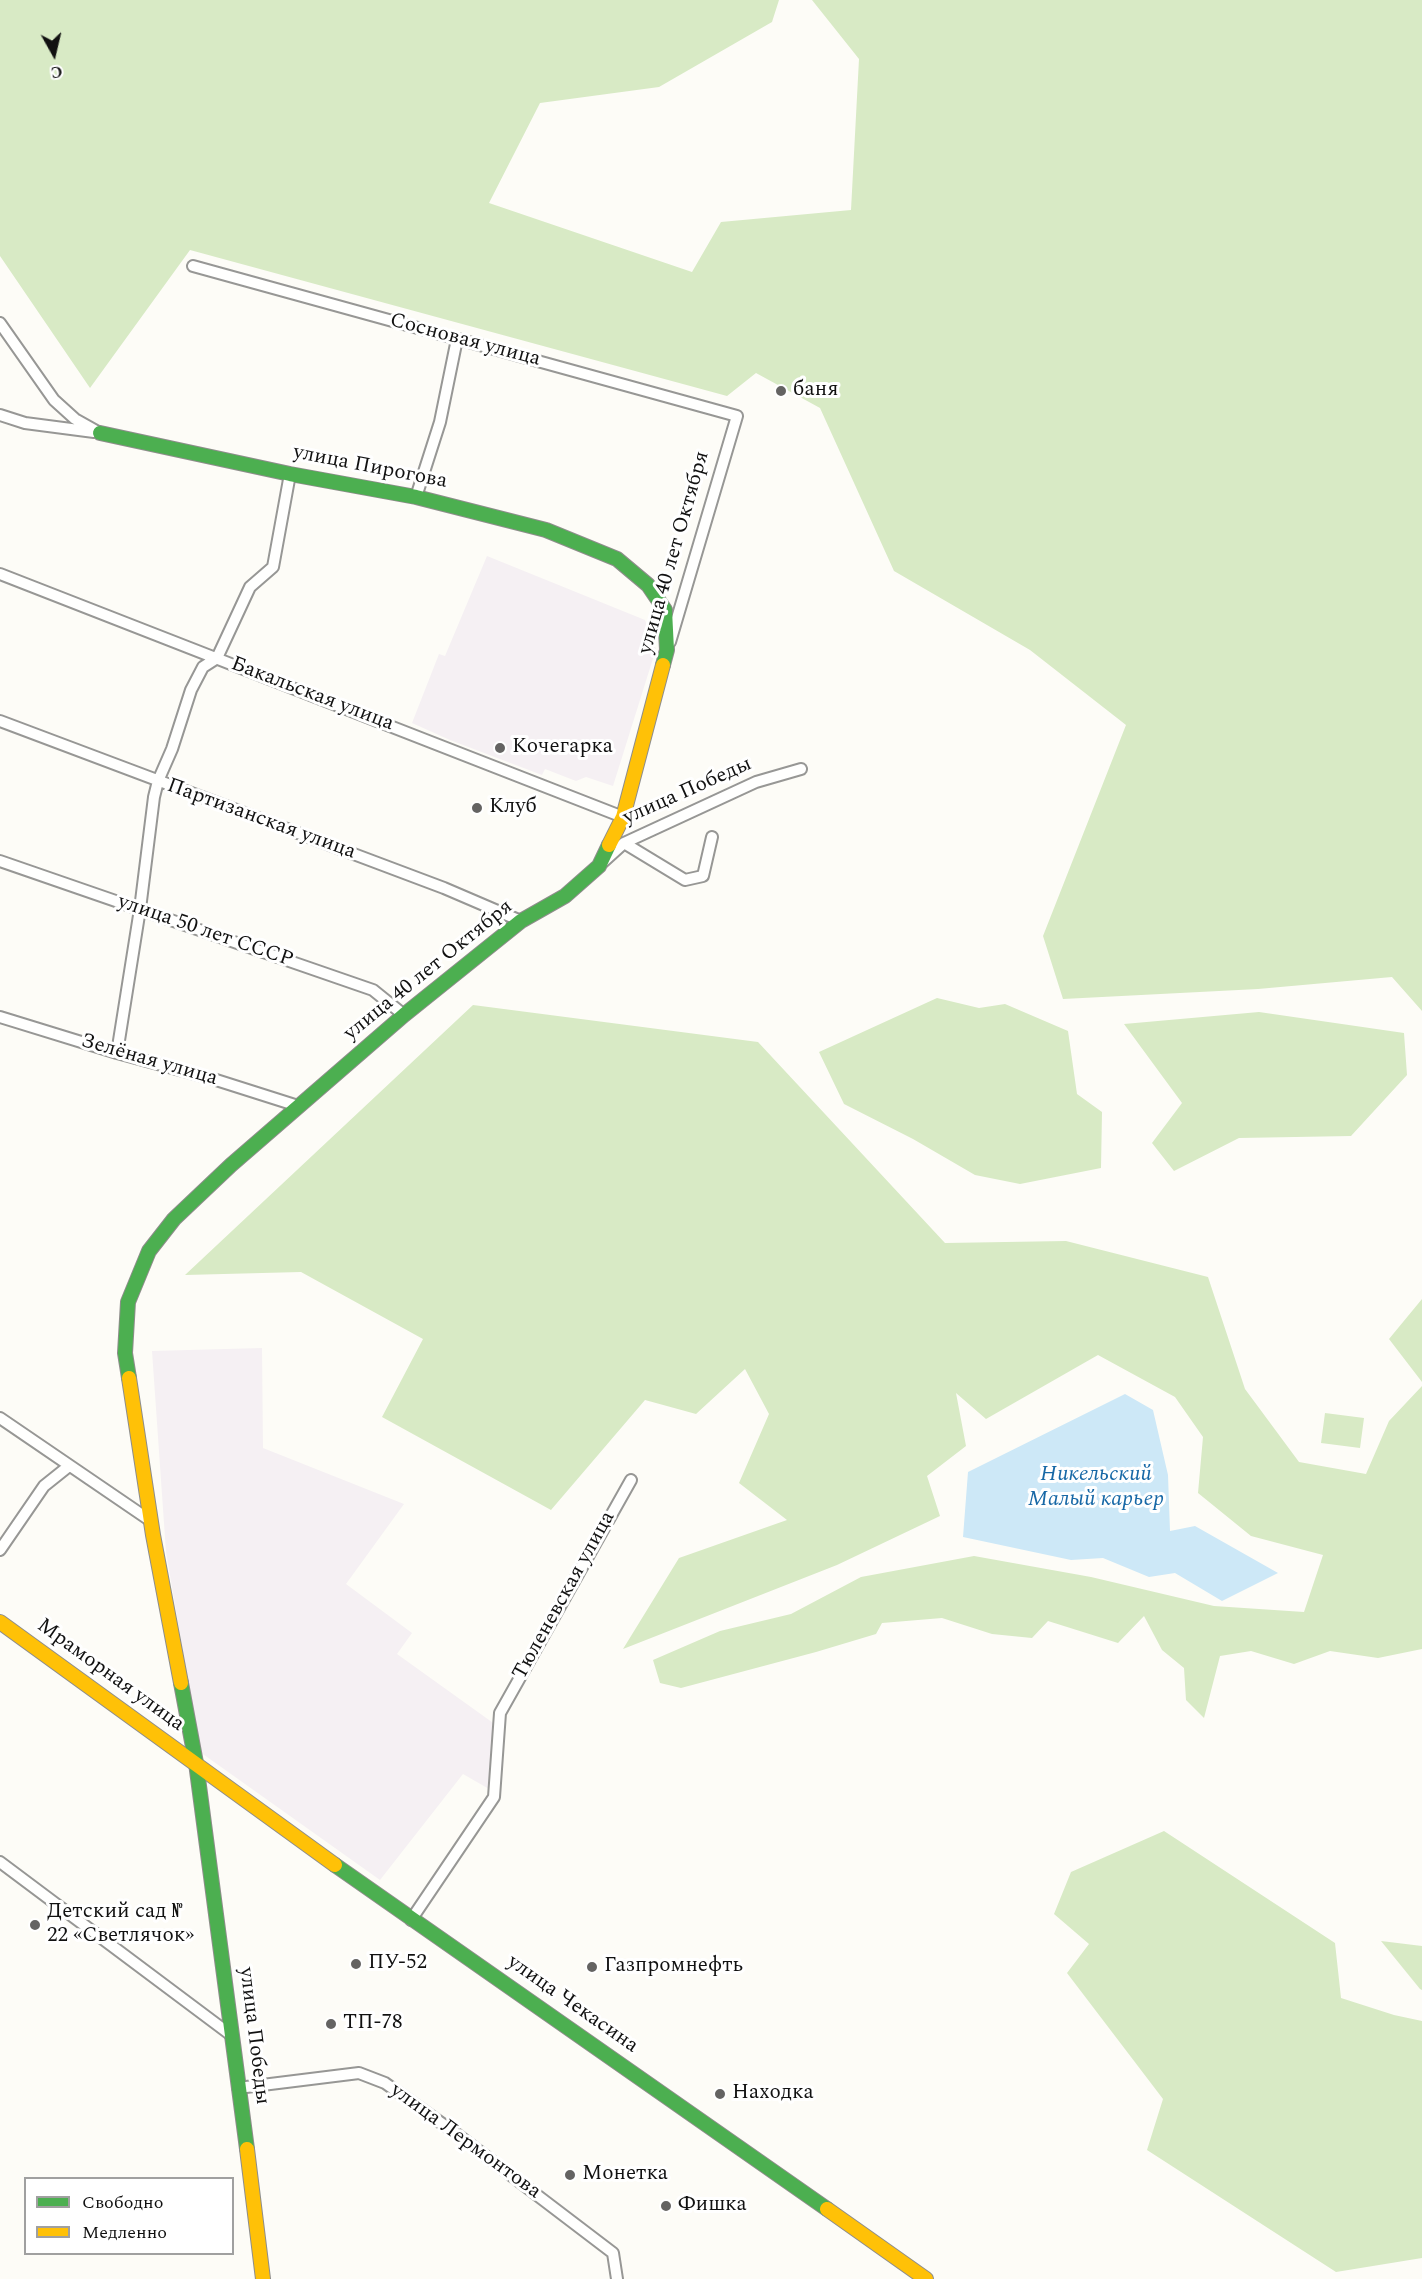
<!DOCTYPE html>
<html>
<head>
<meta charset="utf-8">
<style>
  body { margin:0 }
  #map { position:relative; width:1422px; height:2279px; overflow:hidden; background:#fdfcf7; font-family:Spectral,serif }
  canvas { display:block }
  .legend { position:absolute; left:24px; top:2177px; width:210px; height:78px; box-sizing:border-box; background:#fff; border:2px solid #a0a0a0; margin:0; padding:8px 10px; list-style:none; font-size:18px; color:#111 }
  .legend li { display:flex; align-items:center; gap:12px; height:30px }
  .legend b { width:30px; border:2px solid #a0a0a0 }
  .north { position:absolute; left:24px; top:24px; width:60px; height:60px; -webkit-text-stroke:4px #fff; paint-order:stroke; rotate:172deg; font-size:16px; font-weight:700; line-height:24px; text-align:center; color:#111 }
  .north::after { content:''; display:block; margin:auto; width:21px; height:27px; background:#111; clip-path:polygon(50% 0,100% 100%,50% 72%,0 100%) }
</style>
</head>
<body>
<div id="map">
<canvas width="1422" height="2279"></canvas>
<ul class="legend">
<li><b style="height:8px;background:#4caf50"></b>Свободно</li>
<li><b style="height:8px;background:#ffc107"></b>Медленно</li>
</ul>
<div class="north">С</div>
</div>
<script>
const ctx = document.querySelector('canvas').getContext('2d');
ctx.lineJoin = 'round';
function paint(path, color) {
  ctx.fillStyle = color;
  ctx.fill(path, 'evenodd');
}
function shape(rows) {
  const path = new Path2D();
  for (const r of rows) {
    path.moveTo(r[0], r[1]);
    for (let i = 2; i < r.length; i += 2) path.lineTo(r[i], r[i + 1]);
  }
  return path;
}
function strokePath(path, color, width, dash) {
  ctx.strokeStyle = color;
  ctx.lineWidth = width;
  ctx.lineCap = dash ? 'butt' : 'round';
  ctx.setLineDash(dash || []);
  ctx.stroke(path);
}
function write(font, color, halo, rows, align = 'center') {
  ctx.font = font + ' Spectral,serif';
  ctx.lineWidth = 6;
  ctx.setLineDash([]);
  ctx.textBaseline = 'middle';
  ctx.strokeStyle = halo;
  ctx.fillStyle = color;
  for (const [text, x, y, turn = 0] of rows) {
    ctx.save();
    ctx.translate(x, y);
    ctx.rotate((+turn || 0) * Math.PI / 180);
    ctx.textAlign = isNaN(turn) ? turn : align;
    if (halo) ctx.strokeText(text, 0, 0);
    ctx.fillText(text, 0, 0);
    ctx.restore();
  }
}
paint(shape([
  [487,556,645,620,656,649,613,786,586,777,576,781,545,769,542,775,450,740,412,723,439,654,445,656],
  [262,1348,263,1448,404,1504,346,1584,412,1633,397,1654,496,1725,490,1757,499,1775,489,1789,463,1774,380,1880,200,1752,166,1552,152,1351]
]), '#f5f0f3');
paint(shape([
  [0,0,779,0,772,22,659,87,540,103,489,203,692,272,721,222,851,210,859,59,812,0,1422,0,1422,1011,1392,977,1258,989,1063,999,1043,936,1126,725,1030,650,894,571,820,408,756,373,727,396,190,250,90,388,0,256],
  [937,998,979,1008,1005,1004,1068,1031,1077,1094,1102,1112,1101,1168,1020,1184,975,1175,913,1139,844,1104,819,1052],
  [473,1005,758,1042,945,1243,1066,1241,1208,1277,1245,1389,1299,1462,1366,1474,1389,1421,1422,1386,1422,1649,1378,1658,1330,1651,1294,1664,1251,1651,1220,1656,1204,1718,1186,1700,1184,1668,1162,1650,1144,1616,1118,1643,1048,1621,1032,1638,992,1634,942,1618,882,1623,876,1634,816,1652,681,1688,660,1683,653,1660,720,1631,791,1614,861,1577,974,1556,1091,1577,1214,1606,1304,1612,1323,1555,1251,1536,1198,1493,1203,1437,1175,1397,1098,1355,986,1419,956,1393,966,1446,927,1476,940,1516,837,1565,623,1649,679,1558,787,1520,739,1483,769,1414,745,1369,696,1414,645,1400,551,1510,382,1417,423,1339,301,1272,185,1275],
  [1259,1012,1404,1033,1407,1075,1351,1136,1239,1138,1174,1171,1152,1143,1182,1103,1124,1024],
  [1422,1299,1422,1382,1389,1339],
  [1325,1413,1364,1418,1360,1448,1321,1443],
  [1164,1831,1335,1943,1341,1998,1394,2015,1422,2021,1422,2258,1336,2272,1147,2150,1163,2099,1067,1973,1089,1944,1054,1914,1071,1872],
  [1381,1941,1422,1946,1422,1990,1420,1989]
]), '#d8eac5');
paint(shape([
  [1125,1394,1153,1410,1168,1475,1170,1531,1195,1526,1278,1573,1222,1601,1175,1573,1149,1577,1103,1558,1071,1560,963,1537,968,1472]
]), '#cde8f7');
const street = shape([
  [193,266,737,416,670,642],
  [0,323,54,400,75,419,100,433],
  [0,415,25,423,94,432],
  [416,497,440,422,457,339],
  [0,574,623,817],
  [0,721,444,888,521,921],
  [624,843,685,880,703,876,712,837],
  [0,861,373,990,404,1015],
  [603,862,624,843,756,782,801,769],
  [0,1017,117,1053,213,1079,298,1106],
  [117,1053,140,909,154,797,158,781,172,749,191,690,203,667,217,658,250,587,273,567,290,474],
  [0,1418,151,1521],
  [0,1550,44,1486,69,1466],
  [0,1862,231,2035],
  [411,1920,494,1797,500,1713,631,1480],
  [238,2088,359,2073,385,2083,458,2135,613,2253,617,2279]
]);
const fast = shape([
  [100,433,290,474,416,497,546,530,617,559,648,585,665,610,667,650,663,665],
  [129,1378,125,1353,128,1302,149,1251,174,1219,231,1165,404,1015,521,921,565,896,599,866,609,845],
  [181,1683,196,1763,247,2149],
  [335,1865,827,2209]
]);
const slow = shape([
  [609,845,623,817,663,665],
  [129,1378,153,1535,181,1683],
  [0,1622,335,1865],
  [247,2149,263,2279],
  [827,2209,926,2279]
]);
strokePath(street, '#979795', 14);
strokePath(fast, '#8e8d8b', 16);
strokePath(slow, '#8e8d8b', 16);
strokePath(street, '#fffffe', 10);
strokePath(fast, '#4caf50', 14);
strokePath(slow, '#ffc107', 14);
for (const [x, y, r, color] of [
  [781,391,6,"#646362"],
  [500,748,6,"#646362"],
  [477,808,6,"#646362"],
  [35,1925,6,"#646362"],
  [356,1964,6,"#646362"],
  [592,1967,6,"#646362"],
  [331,2024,6,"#646362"],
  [720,2094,6,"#646362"],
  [570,2175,6,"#646362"],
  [666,2206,6,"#646362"]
]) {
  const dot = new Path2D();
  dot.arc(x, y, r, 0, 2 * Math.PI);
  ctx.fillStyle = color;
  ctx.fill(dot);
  strokePath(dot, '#fff', 2);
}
write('21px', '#111', '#fff', [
  ["Сосновая улица",465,341,15],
  ["улица Пирогова",370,468,11],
  ["улица 40 лет Октября",675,553,-74],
  ["Бакальская улица",312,695,21],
  ["улица Победы",688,792,-24],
  ["Партизанская улица",261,820,20],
  ["улица 50 лет СССР",205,932,19],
  ["улица 40 лет Октября",429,971,-39],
  ["Зелёная улица",149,1061,16],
  ["Тюленевская улица",565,1596,-61],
  ["Мраморная улица",110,1676,36],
  ["улица Чекасина",572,2005,35],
  ["улица Победы",253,2036,83],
  ["улица Лермонтова",465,2142,36]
]);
write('21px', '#111', '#fff', [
  ["баня",793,391],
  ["Кочегарка",512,748],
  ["Клуб",489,808],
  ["Детский сад №",47,1913],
  ["22 «Светлячок»",47,1937],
  ["ПУ-52",368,1964],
  ["Газпромнефть",604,1967],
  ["ТП-78",343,2024],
  ["Находка",732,2094],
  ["Монетка",582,2175],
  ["Фишка",678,2206]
], 'left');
write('italic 22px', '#1768a6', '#fff', [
  ["Никельский",1096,1476],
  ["Малый карьер",1096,1501]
]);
</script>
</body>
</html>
